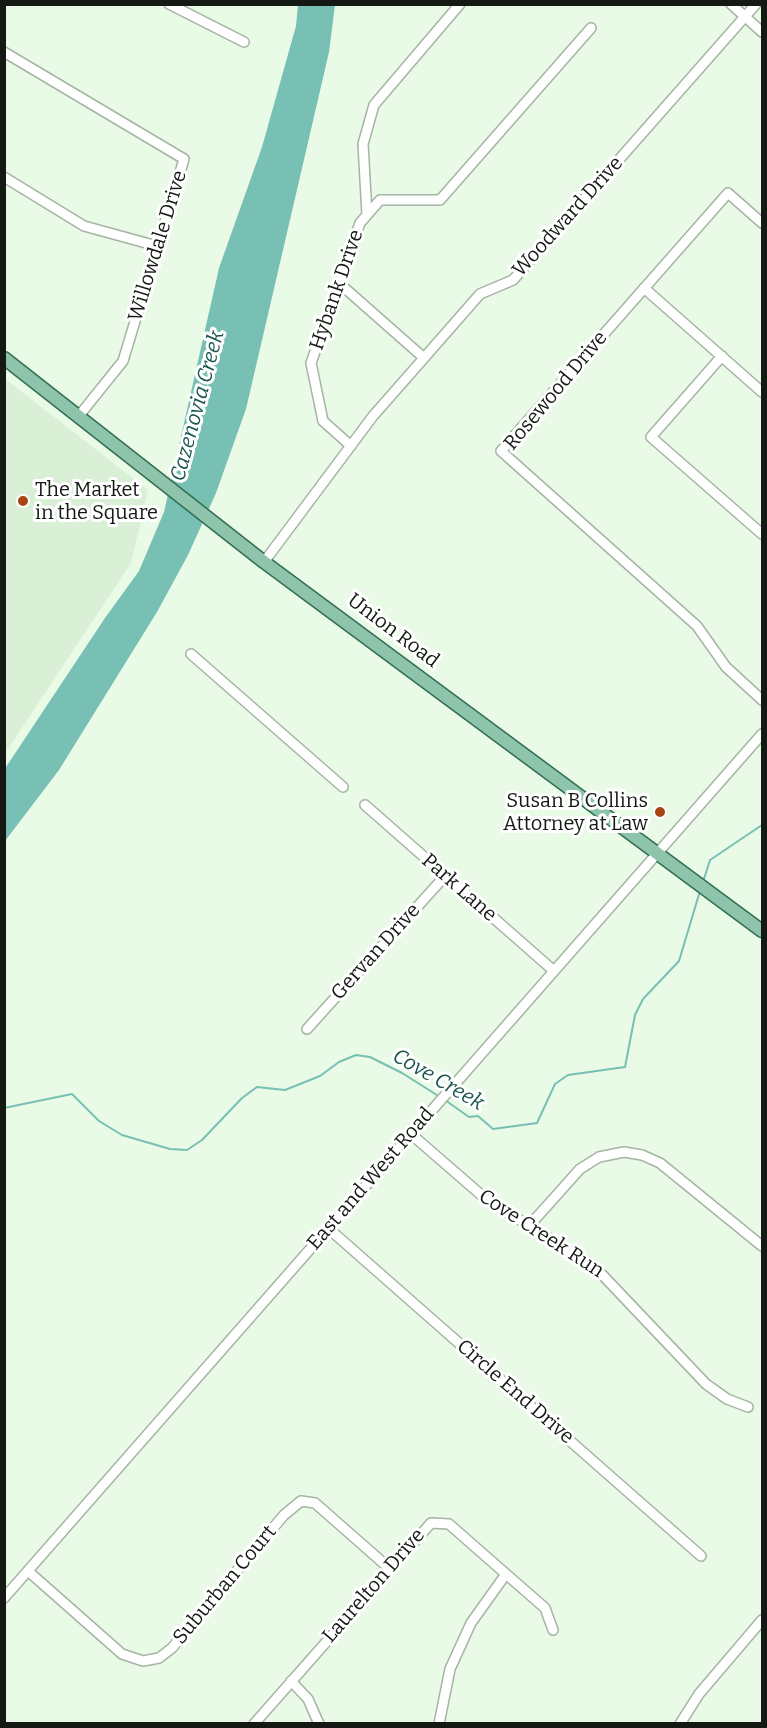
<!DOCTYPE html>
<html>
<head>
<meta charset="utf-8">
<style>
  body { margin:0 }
  #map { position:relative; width:767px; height:1728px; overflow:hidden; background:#e9fae7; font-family:Bitter,serif }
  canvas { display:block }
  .frame { position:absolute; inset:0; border:6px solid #141913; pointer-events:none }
</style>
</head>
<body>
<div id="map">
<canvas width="767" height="1728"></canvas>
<div class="frame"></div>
</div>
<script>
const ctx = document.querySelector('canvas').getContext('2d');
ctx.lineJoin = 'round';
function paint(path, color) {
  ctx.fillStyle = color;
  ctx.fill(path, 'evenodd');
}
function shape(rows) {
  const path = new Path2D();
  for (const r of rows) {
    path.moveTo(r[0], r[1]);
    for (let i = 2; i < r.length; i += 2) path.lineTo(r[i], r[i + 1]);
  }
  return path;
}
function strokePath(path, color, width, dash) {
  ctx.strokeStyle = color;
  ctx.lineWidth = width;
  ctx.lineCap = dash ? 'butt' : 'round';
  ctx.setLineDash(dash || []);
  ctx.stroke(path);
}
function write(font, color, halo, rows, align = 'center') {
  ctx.font = font + ' Bitter,serif';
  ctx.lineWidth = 6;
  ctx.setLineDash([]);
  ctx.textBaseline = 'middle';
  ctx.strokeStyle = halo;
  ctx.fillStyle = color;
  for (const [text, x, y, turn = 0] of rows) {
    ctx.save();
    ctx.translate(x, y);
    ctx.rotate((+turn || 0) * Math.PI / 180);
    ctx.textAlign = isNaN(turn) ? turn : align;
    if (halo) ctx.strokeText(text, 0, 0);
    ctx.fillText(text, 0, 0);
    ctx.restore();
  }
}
paint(shape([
  [4,378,148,490,131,563,6,752]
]), '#d9efd6');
paint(shape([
  [298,5,335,5,329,52,246,409,216,493,188,555,157,612,59,770,5,841,4,770,105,618,139,571,164,512,219,268,262,147,296,26]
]), '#77c0b3');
strokePath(shape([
  [703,882,710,860,762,825],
  [445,1100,469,1117,478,1116,493,1129,537,1123,555,1084,568,1075,625,1067,635,1015,643,999,679,961,700,891],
  [4,1108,72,1094,99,1121,122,1135,170,1149,187,1150,202,1140,242,1098,257,1087,285,1090,320,1076,339,1062,356,1055,370,1057,402,1073,440,1097]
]), '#77c0b3', 2);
const minor = shape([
  [169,4,244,42],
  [731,4,762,32],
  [4,52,184,159,123,361,78,417],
  [4,177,84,226,157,246],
  [367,215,363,144,374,105,460,4],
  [762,223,728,193,501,451,697,626,726,667,762,700],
  [339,283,424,358],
  [644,288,762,392],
  [722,356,651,437,762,534],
  [351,446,323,421,311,363,360,223,380,200,440,200,591,28],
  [264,562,373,416,424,358,480,294,513,280,756,4],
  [191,654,343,787],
  [365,805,554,971],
  [307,1029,445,876],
  [411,1134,487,1200,593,1265,706,1384,727,1399,748,1407],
  [529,1226,580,1169,599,1157,624,1152,642,1155,660,1163,762,1246],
  [328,1228,701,1556],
  [28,1571,122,1654,143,1661,159,1658,172,1648,284,1515,301,1501,315,1503,389,1568],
  [4,1598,762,734],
  [291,1681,308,1699,319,1724],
  [254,1724,431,1523,449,1524,506,1574,545,1608,553,1630],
  [439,1724,450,1669,471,1623,506,1574],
  [680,1724,699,1694,762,1620]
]);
const major = shape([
  [4,358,264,562,762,931]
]);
strokePath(minor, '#a5b5a3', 12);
strokePath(major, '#336e52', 15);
strokePath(minor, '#fff', 9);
strokePath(major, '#8fc4ac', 12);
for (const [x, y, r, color] of [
  [23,501,6,"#a94414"],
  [660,812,6,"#a94414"]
]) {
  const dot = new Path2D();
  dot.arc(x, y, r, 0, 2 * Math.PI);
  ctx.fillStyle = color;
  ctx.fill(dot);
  strokePath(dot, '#fff', 2);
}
write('20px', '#141913', '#fff', [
  ["Woodward Drive",568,217,-48],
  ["Willowdale Drive",158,246,-73],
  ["Hybank Drive",337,290,-71],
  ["Rosewood Drive",556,391,-50],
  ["Union Road",393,631,37],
  ["Park Lane",459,888,41],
  ["Gervan Drive",376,952,-48],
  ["East and West Road",371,1179,-49],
  ["Cove Creek Run",541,1234,33],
  ["Circle End Drive",515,1392,41],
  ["Suburban Court",225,1585,-50],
  ["Laurelton Drive",374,1586,-49]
]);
write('20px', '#141913', '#fff', [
  ["The Market",35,490],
  ["in the Square",35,513],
  ["Susan B Collins",648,801,"right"],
  ["Attorney at Law",648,824,"right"]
], 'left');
write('italic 21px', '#18554c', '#fff', [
  ["Cazenovia Creek",198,406,-75],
  ["Cove Creek",438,1080,30]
]);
</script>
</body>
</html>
